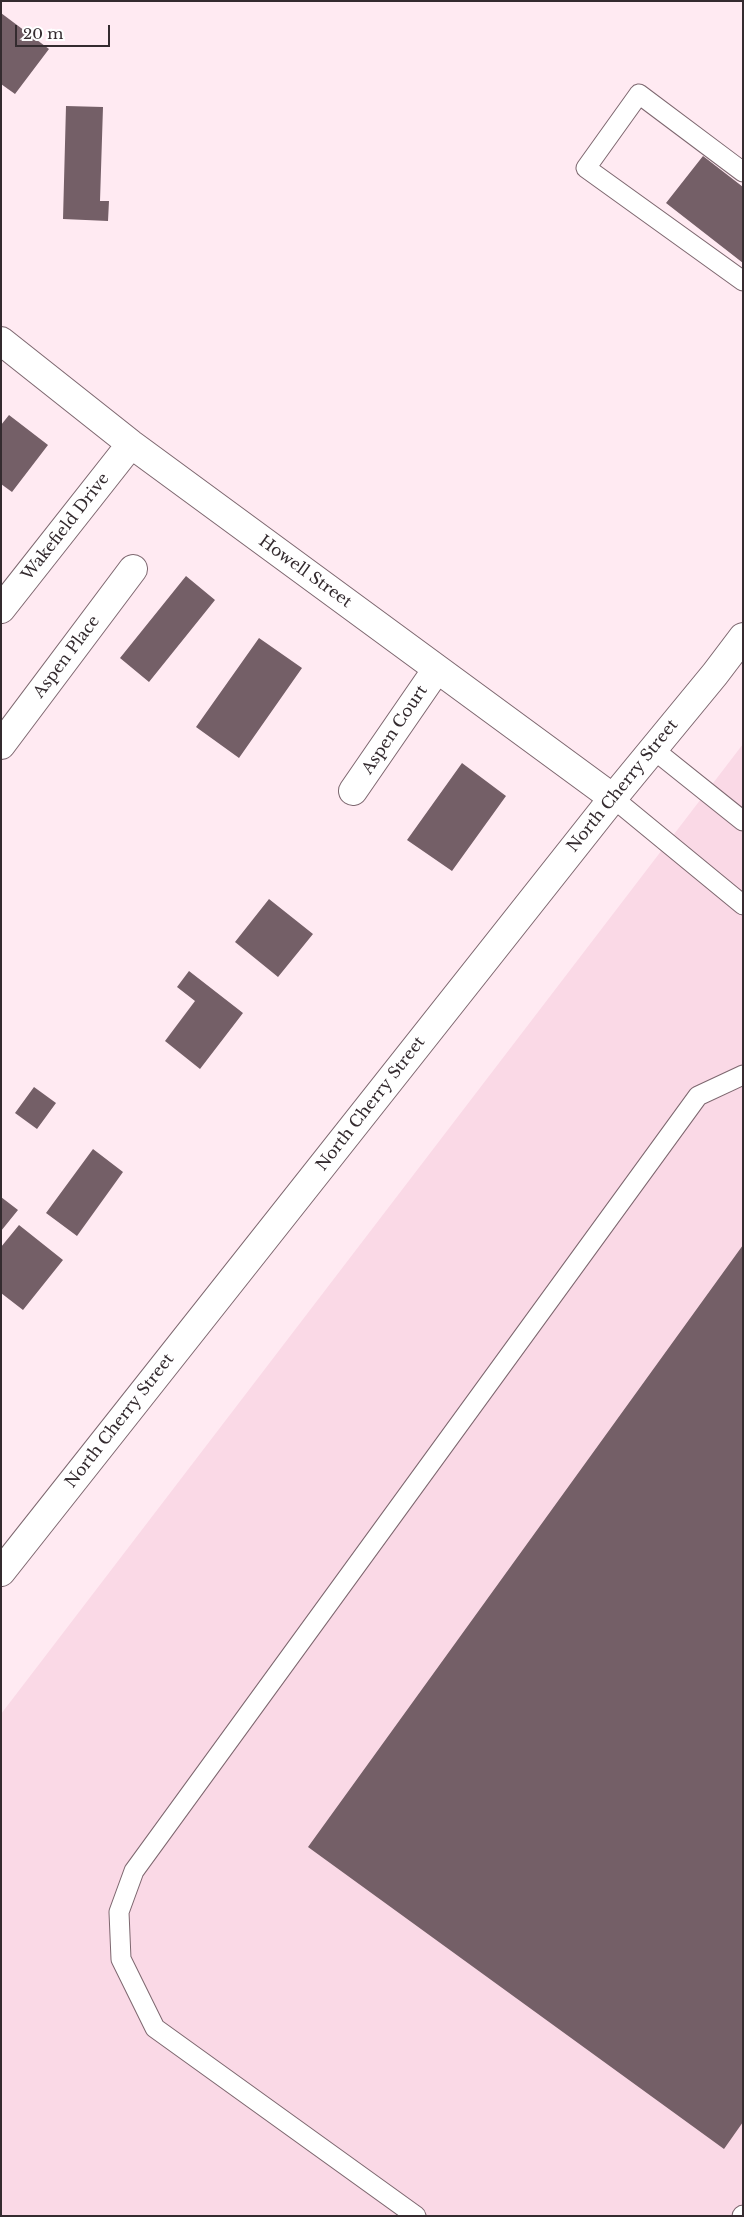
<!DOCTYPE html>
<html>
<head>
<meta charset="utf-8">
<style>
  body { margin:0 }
  #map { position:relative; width:744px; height:2217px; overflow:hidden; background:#ffeaf2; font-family:"Libre Baskerville",serif }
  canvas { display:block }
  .frame { position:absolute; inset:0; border:2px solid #342b2f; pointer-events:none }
  .scale { position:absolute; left:15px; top:25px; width:95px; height:22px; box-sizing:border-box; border:2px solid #342b2f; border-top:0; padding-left:6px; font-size:15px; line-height:18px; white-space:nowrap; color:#342b2f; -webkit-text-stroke:4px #fff; paint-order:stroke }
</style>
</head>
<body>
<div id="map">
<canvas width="744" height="2217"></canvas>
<div class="frame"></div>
<div class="scale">20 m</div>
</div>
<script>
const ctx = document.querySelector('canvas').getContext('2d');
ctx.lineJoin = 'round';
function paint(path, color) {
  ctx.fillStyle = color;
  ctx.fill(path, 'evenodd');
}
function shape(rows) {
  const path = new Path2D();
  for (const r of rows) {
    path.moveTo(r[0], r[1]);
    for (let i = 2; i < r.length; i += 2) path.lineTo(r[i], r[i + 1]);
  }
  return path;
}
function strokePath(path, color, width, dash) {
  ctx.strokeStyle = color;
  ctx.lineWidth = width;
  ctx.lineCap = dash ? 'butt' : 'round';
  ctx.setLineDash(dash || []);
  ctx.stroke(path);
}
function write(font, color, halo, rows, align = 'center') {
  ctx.font = font + ' "Libre Baskerville",serif';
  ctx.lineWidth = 5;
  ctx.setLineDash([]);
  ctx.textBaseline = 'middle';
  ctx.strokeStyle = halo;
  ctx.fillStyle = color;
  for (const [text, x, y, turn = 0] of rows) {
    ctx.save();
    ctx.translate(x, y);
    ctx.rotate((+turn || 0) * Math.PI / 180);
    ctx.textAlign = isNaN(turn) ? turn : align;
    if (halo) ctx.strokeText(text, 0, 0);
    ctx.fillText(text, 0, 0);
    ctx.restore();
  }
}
paint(shape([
  [743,744,743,2216,1,2216,1,1714]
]), '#fad9e6');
paint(shape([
  [1,13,49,49,15,94,1,84],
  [66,106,103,107,100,201,109,201,108,221,63,219],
  [703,156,743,187,743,263,666,203],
  [9,415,48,445,12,492,1,484,1,425],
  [186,576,215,600,149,682,120,658],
  [259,638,302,668,239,758,196,727],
  [462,763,506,796,452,871,407,840],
  [269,899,313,934,278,977,235,942],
  [189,971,243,1013,200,1069,165,1041,195,1001,177,987],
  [34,1087,56,1103,37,1129,15,1113],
  [93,1149,123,1172,77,1236,46,1213],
  [1,1197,18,1210,1,1231],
  [19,1225,63,1260,23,1310,1,1293,1,1247],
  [743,1245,743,2122,724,2149,308,1847]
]), '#745f67');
const lane = shape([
  [743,172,639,94,586,168,743,281],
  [653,749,743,821],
  [613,798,743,905],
  [416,2216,155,2028,121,1959,119,1912,134,1871,698,1096,743,1075],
  [742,2216,743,2215]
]);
const street = shape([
  [1,341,131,444,613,798],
  [1,609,131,444],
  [1,745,133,569],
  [353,791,437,669]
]);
const secondary = shape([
  [1,1572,613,798,715,674,743,637]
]);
strokePath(lane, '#7d676f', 21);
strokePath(street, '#7d676f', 30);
strokePath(secondary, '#7d676f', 30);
strokePath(lane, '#fff', 19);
strokePath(street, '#fff', 28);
strokePath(secondary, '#fff', 28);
write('16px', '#342b2f', '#fff', [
  ["Wakefield Drive",66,527,-52],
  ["Howell Street",305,572,36],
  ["Aspen Place",67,657,-53],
  ["Aspen Court",395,730,-56],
  ["North Cherry Street",623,786,-51],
  ["North Cherry Street",371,1104,-52],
  ["North Cherry Street",120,1421,-52]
]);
</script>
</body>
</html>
